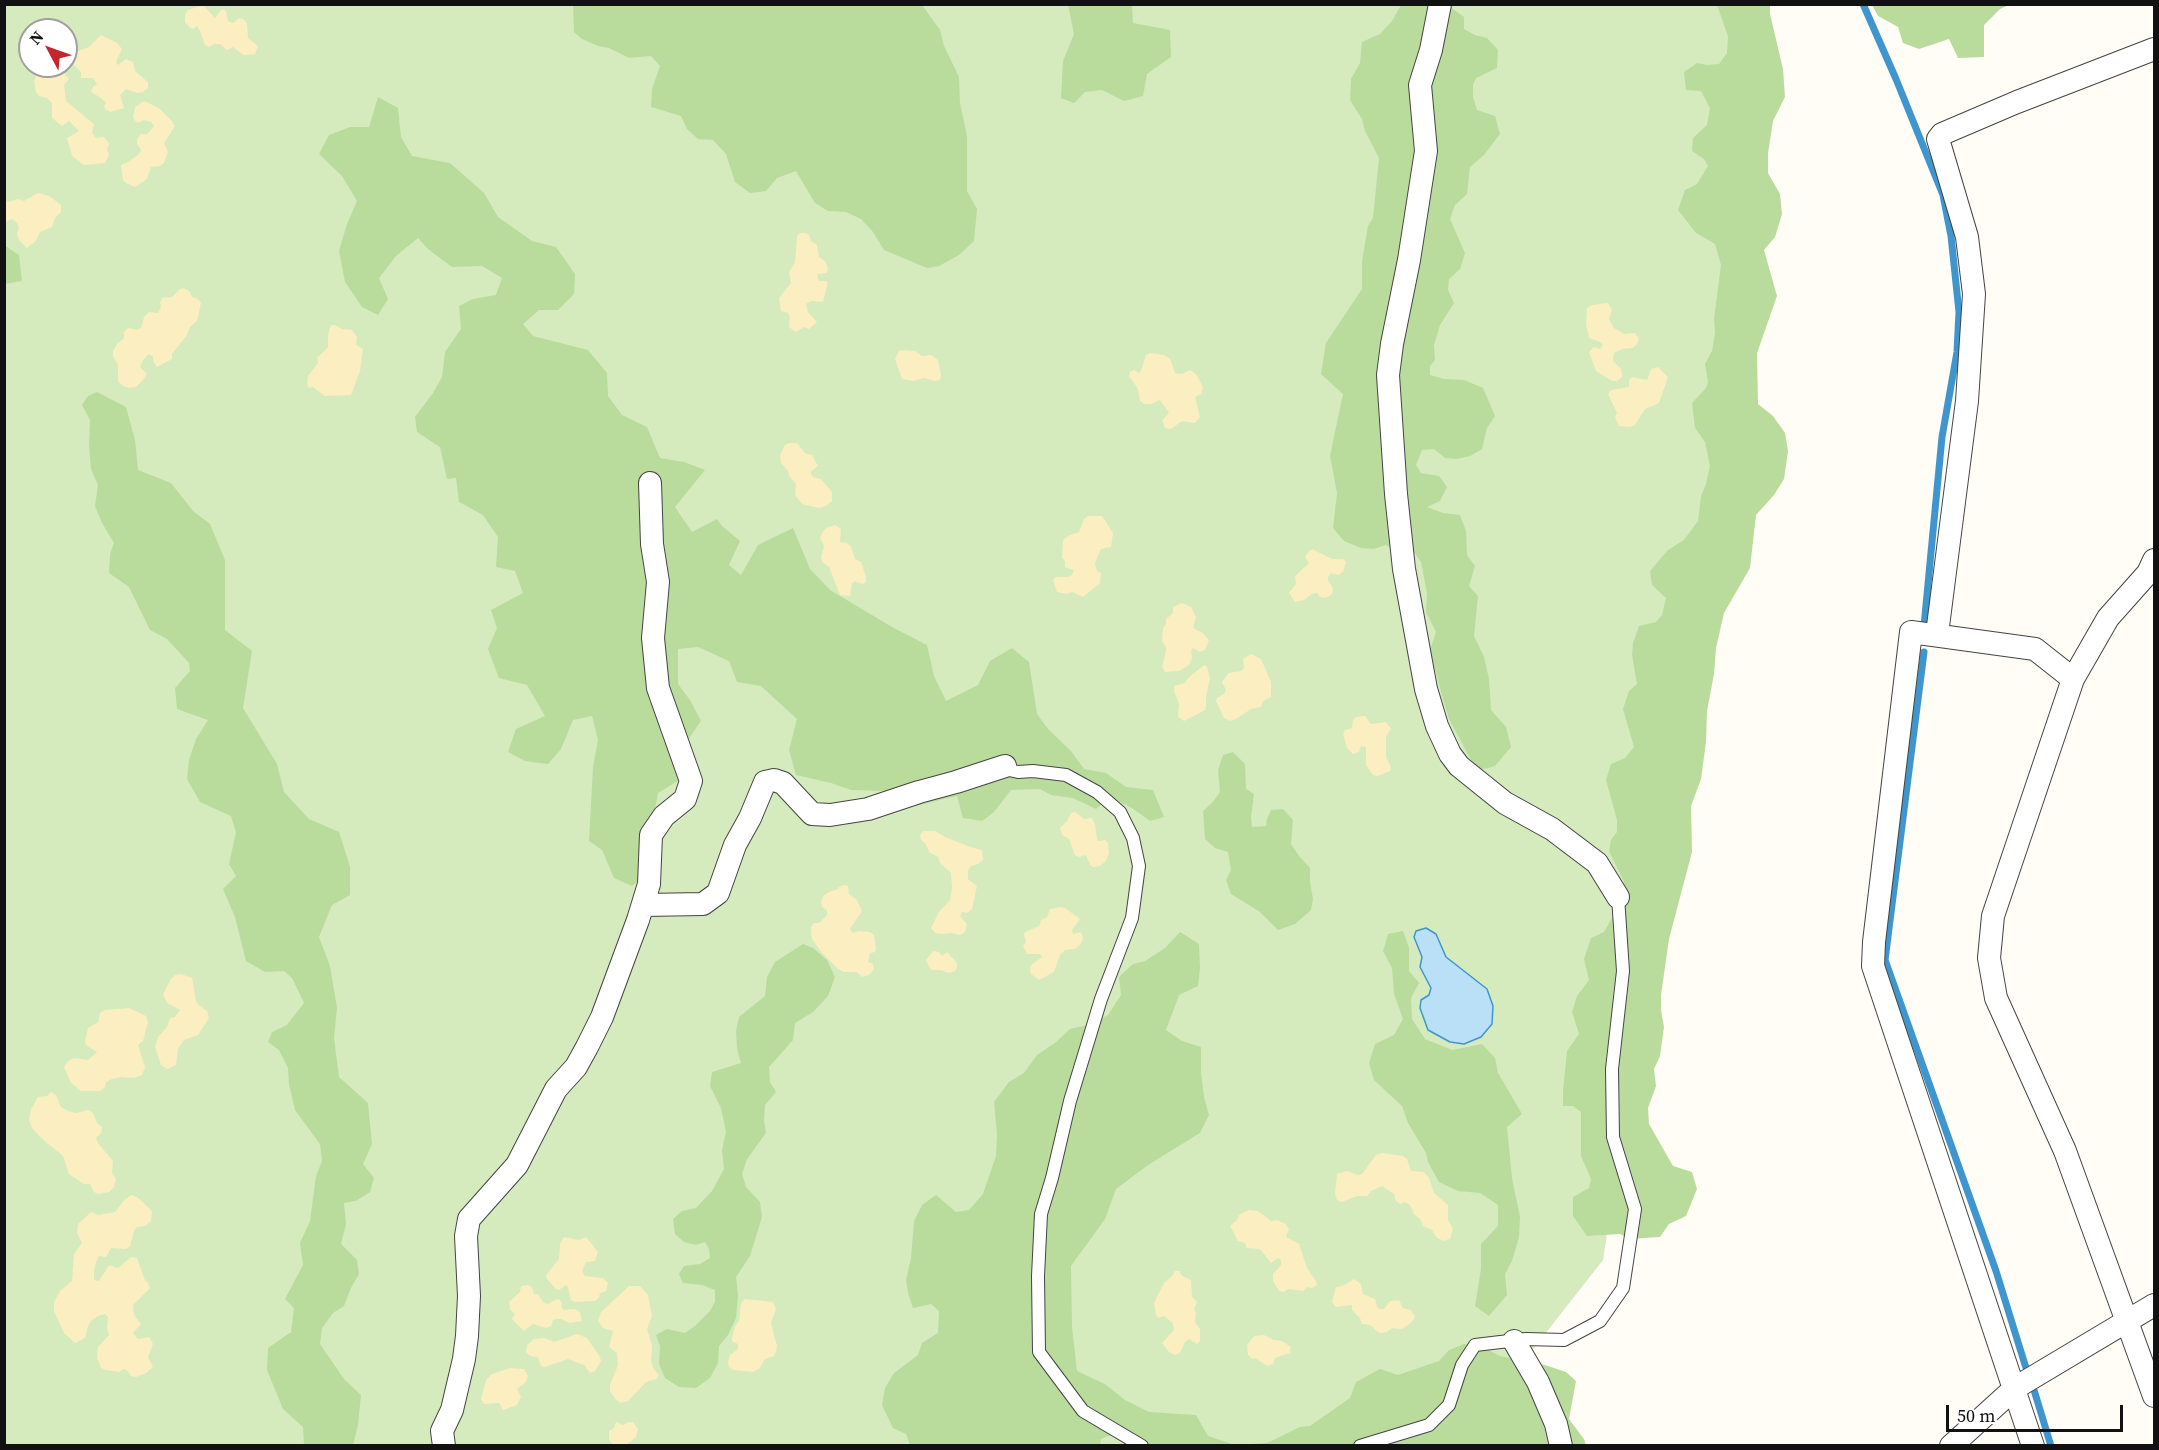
<!DOCTYPE html>
<html>
<head>
<meta charset="utf-8">
<style>
  body { margin:0 }
  #map { position:relative; width:2159px; height:1450px; overflow:hidden; background:#fffdf5; font-family:"Source Serif 4",serif }
  canvas { display:block }
  .frame { position:absolute; inset:0; border:6px solid #111; pointer-events:none }
  .north { position:absolute; left:18px; top:18px; width:60px; height:60px; box-sizing:border-box; background:#fff; border:2px solid #a0a0a0; border-radius:50%; rotate:311deg; font-size:16px; font-weight:700; line-height:24px; text-align:center; color:#111 }
  .north::after { content:''; display:block; margin:auto; width:21px; height:27px; background:#c4262e; clip-path:polygon(50% 0,100% 100%,50% 72%,0 100%) }
  .scale { position:absolute; left:1946px; top:1405px; width:177px; height:27px; box-sizing:border-box; border:3px solid #111; border-top:0; padding-left:8px; font-size:18px; line-height:21px; white-space:nowrap; color:#111; -webkit-text-stroke:4px #fff; paint-order:stroke }
</style>
</head>
<body>
<div id="map">
<canvas width="2159" height="1450"></canvas>
<div class="frame"></div>
<div class="north">N</div>
<div class="scale">50 m</div>
</div>
<script>
const ctx = document.querySelector('canvas').getContext('2d');
ctx.lineJoin = 'round';
function paint(path, color) {
  ctx.fillStyle = color;
  ctx.fill(path, 'evenodd');
}
function shape(rows) {
  const path = new Path2D();
  for (const r of rows) {
    path.moveTo(r[0], r[1]);
    for (let i = 2; i < r.length; i += 2) path.lineTo(r[i], r[i + 1]);
  }
  return path;
}
function strokePath(path, color, width, dash) {
  ctx.strokeStyle = color;
  ctx.lineWidth = width;
  ctx.lineCap = dash ? 'butt' : 'round';
  ctx.setLineDash(dash || []);
  ctx.stroke(path);
}
paint(shape([
  [5,5,1753,5,1763,91,1687,683,1633,1064,1603,1260,1523,1362,1541,1445,5,1445],
  [30,30,66,30,66,66,30,66]
]), '#d5ebbd');
paint(shape([
  [573,5,922,5,940,30,944,46,959,77,960,103,967,136,967,191,977,209,974,241,959,255,939,266,927,268,884,250,873,232,861,219,846,212,828,211,815,203,796,171,777,178,766,191,750,193,735,182,726,154,713,140,698,139,687,129,681,116,651,107,652,89,660,66,651,56,629,58,609,48,598,46,582,39,574,32],
  [1068,5,1132,5,1133,23,1170,30,1171,57,1147,74,1143,96,1124,101,1102,90,1085,92,1074,103,1061,98,1063,61,1074,34],
  [1401,5,1452,5,1453,9,1464,17,1464,29,1475,35,1487,38,1498,50,1497,68,1476,78,1473,85,1473,97,1477,110,1495,116,1500,134,1484,155,1470,167,1467,194,1455,205,1450,219,1465,253,1460,269,1449,279,1448,290,1454,303,1440,325,1434,345,1435,360,1430,366,1430,375,1444,379,1464,380,1483,388,1495,416,1487,428,1482,449,1470,456,1457,459,1445,458,1434,449,1422,450,1416,465,1421,473,1439,476,1447,487,1440,501,1427,507,1443,513,1460,515,1466,531,1467,555,1475,566,1469,586,1478,596,1474,636,1484,657,1489,679,1491,710,1506,727,1511,747,1495,766,1477,771,1449,719,1443,699,1430,650,1436,632,1426,612,1427,593,1421,562,1411,548,1396,551,1386,545,1373,549,1361,548,1344,541,1333,528,1337,493,1330,456,1343,394,1321,374,1326,343,1362,289,1362,261,1368,226,1373,218,1379,158,1365,131,1362,119,1350,100,1351,79,1360,63,1362,42,1380,34,1392,21],
  [1717,5,1770,5,1770,14,1783,69,1785,97,1773,121,1768,153,1768,173,1780,194,1782,214,1775,237,1764,250,1777,296,1757,353,1758,404,1773,416,1785,433,1788,451,1784,479,1774,495,1756,515,1750,568,1724,613,1716,648,1714,674,1707,711,1706,742,1701,779,1691,806,1692,852,1669,939,1661,995,1661,1010,1664,1027,1660,1056,1654,1069,1656,1086,1648,1108,1649,1124,1673,1166,1692,1172,1697,1189,1686,1216,1669,1224,1660,1237,1629,1239,1620,1234,1587,1236,1573,1216,1573,1197,1589,1188,1591,1179,1581,1156,1581,1112,1573,1106,1563,1106,1563,1091,1567,1051,1579,1034,1572,1012,1577,996,1589,980,1584,959,1591,938,1604,932,1618,908,1618,896,1624,882,1609,851,1611,840,1617,832,1617,820,1606,780,1611,764,1625,758,1634,747,1623,709,1629,691,1637,684,1632,655,1633,643,1639,626,1656,622,1662,615,1666,598,1652,585,1650,571,1668,550,1684,540,1698,521,1701,496,1706,484,1710,466,1705,442,1695,428,1692,403,1706,388,1708,382,1705,364,1712,351,1715,333,1714,319,1721,265,1715,244,1696,233,1678,210,1685,190,1697,184,1708,166,1704,159,1692,151,1693,138,1707,125,1710,108,1701,91,1686,90,1684,72,1697,63,1707,65,1719,64,1727,53,1728,36],
  [1872,5,2009,5,2000,9,1984,25,1984,57,1958,58,1949,39,1919,49,1903,43,1898,27,1878,16],
  [378,97,398,108,401,137,412,156,450,163,484,193,498,217,532,241,556,247,575,274,574,294,558,310,539,310,523,324,533,336,588,350,607,373,608,396,622,415,647,427,660,458,684,462,705,470,675,507,692,532,717,519,722,526,740,541,729,565,741,575,758,545,793,528,810,569,830,590,892,627,927,645,934,676,946,701,978,685,990,661,1012,648,1029,662,1037,714,1048,729,1071,751,1084,769,1106,773,1126,787,1153,790,1164,817,1150,821,1132,808,1110,797,1096,809,1073,798,1051,795,1040,789,1011,790,994,812,982,821,963,818,957,796,915,806,888,791,851,790,831,783,796,775,789,750,797,719,761,686,737,682,729,661,698,647,678,649,678,684,690,700,701,721,681,750,681,779,658,793,655,809,659,843,649,872,632,886,614,878,602,850,589,841,593,767,598,740,592,716,573,720,561,749,548,764,525,761,508,752,516,729,545,716,527,685,499,678,488,649,497,628,491,610,523,593,515,571,496,567,498,537,483,515,459,502,456,478,447,479,440,447,417,432,415,417,433,393,442,377,445,352,461,329,459,306,473,299,496,295,502,278,482,266,452,267,428,249,418,238,396,256,379,278,388,299,378,315,362,307,345,282,339,251,347,224,357,201,342,176,319,154,329,135,350,127,369,127],
  [4,245,19,255,22,281,5,284],
  [97,392,126,407,135,440,138,470,171,483,193,511,210,524,225,560,225,630,252,651,243,708,277,764,284,792,309,819,339,832,350,867,350,895,332,905,319,937,330,966,337,1008,334,1038,339,1077,368,1103,372,1144,363,1164,374,1178,370,1192,356,1201,344,1203,346,1224,341,1244,357,1260,359,1274,351,1288,344,1306,333,1313,322,1328,320,1344,344,1379,361,1395,358,1425,353,1445,304,1445,303,1427,283,1409,267,1370,268,1348,291,1332,294,1308,285,1299,303,1265,300,1243,310,1221,316,1176,322,1161,320,1144,295,1110,289,1084,288,1068,279,1050,268,1042,272,1032,287,1025,304,1003,292,978,284,971,265,972,246,961,235,917,223,889,236,876,229,864,236,832,231,816,200,802,187,779,189,760,196,739,208,720,177,709,175,688,190,671,189,663,167,639,150,630,129,587,109,573,110,554,114,543,102,523,95,506,98,485,91,469,89,445,90,420,82,405,88,396],
  [1233,752,1245,764,1246,789,1254,794,1251,817,1252,827,1266,826,1267,819,1271,810,1283,809,1293,820,1291,844,1299,856,1310,868,1310,882,1313,899,1311,910,1295,924,1278,930,1260,912,1231,894,1226,880,1231,870,1228,852,1215,848,1205,839,1203,811,1213,802,1220,792,1218,770,1223,755],
  [1403,931,1409,948,1409,971,1419,983,1411,998,1412,1019,1425,1039,1452,1050,1482,1044,1495,1058,1498,1073,1522,1114,1507,1127,1512,1178,1520,1217,1519,1237,1512,1261,1505,1274,1507,1295,1489,1316,1475,1306,1481,1269,1481,1244,1498,1226,1498,1205,1480,1193,1458,1191,1439,1182,1428,1162,1426,1153,1408,1123,1402,1106,1374,1080,1369,1063,1375,1044,1394,1035,1403,1019,1394,994,1392,968,1383,951,1388,934],
  [1180,932,1199,944,1200,968,1198,986,1179,995,1166,1030,1182,1041,1201,1047,1201,1073,1204,1097,1209,1115,1200,1133,1148,1165,1116,1189,1105,1219,1071,1266,1072,1327,1077,1371,1105,1384,1125,1400,1149,1412,1196,1415,1208,1436,1235,1445,1267,1443,1300,1427,1310,1426,1350,1398,1356,1382,1380,1369,1398,1375,1439,1361,1449,1350,1464,1344,1481,1346,1500,1356,1545,1365,1566,1372,1576,1381,1569,1419,1584,1439,1586,1445,1139,1446,1118,1432,1101,1439,1100,1445,910,1445,906,1434,893,1428,882,1405,885,1388,894,1373,918,1355,922,1343,938,1333,939,1311,931,1304,913,1308,908,1293,906,1280,911,1258,914,1221,922,1205,936,1195,956,1212,969,1210,983,1194,996,1156,997,1134,994,1102,1009,1082,1024,1073,1037,1055,1056,1042,1070,1029,1088,1025,1108,1015,1121,995,1119,977,1133,964,1145,961,1165,948],
  [803,944,813,948,827,960,835,977,828,996,813,1012,795,1023,793,1040,769,1067,770,1082,776,1092,765,1105,764,1120,766,1133,747,1159,742,1174,746,1187,760,1202,762,1217,750,1256,736,1277,738,1295,736,1318,728,1335,719,1346,718,1363,710,1378,696,1388,679,1387,665,1378,659,1364,660,1346,656,1335,667,1329,685,1333,695,1326,710,1311,715,1302,715,1290,702,1285,683,1283,679,1274,684,1266,700,1264,710,1258,709,1249,705,1242,696,1245,684,1242,675,1234,673,1219,682,1211,696,1208,712,1191,724,1169,722,1150,726,1132,721,1108,710,1086,712,1072,741,1063,737,1049,736,1031,739,1017,765,996,767,977,775,962]
]), '#b9dc9c');
paint(shape([
  [203,5,215,18,222,9,226,11,228,21,233,23,239,18,243,19,247,23,248,38,258,46,255,54,243,55,233,47,227,50,220,44,214,44,209,47,205,45,200,31,197,26,193,29,189,27,185,22,185,15,188,10],
  [101,35,117,43,122,49,116,62,118,65,126,59,133,62,135,71,148,82,148,88,143,92,137,93,126,89,120,95,124,108,110,112,105,109,104,106,106,103,101,98,91,92,93,87,97,84,93,78,81,78,81,72,73,64,72,57,76,52,89,47],
  [42,66,62,66,61,70,69,79,64,85,66,101,94,124,92,133,96,138,104,137,109,143,107,150,109,155,105,163,84,165,72,156,67,138,79,131,69,121,62,126,52,118,52,103,47,98,39,96,36,92,34,82,38,70],
  [144,101,159,108,172,121,175,126,164,143,168,152,164,163,160,166,151,167,147,179,135,187,126,183,123,180,121,165,128,162,139,154,141,150,137,144,137,139,141,134,147,134,154,126,151,122,144,120,137,123,133,118,135,107],
  [38,193,49,196,56,201,61,205,61,212,55,218,52,227,40,232,35,242,27,248,19,240,17,234,19,228,17,223,12,219,5,222,5,200,8,202,18,199,24,201],
  [800,233,805,233,809,235,811,241,817,245,819,257,826,262,828,270,826,273,818,274,817,277,819,281,827,281,827,286,823,302,811,301,806,304,808,312,817,322,809,329,804,327,796,332,789,327,790,317,788,313,781,311,779,298,791,283,789,272,795,262,797,236],
  [184,288,189,291,192,297,198,299,201,303,197,321,190,327,187,335,172,354,172,359,157,367,153,361,153,357,149,354,143,360,140,367,147,374,143,380,136,387,129,388,123,386,118,381,118,364,113,357,113,351,117,344,124,338,124,332,128,328,137,330,141,328,144,317,149,312,158,313,161,307,160,303,162,298,172,297,180,289],
  [1608,303,1612,310,1609,319,1614,328,1624,334,1635,333,1639,339,1637,344,1633,348,1622,349,1614,353,1613,361,1621,369,1622,373,1622,377,1617,381,1612,381,1596,371,1589,352,1594,347,1600,349,1603,345,1600,342,1589,338,1586,324,1587,308,1592,305],
  [331,325,335,325,342,329,352,330,357,337,356,345,363,349,360,371,351,395,325,396,313,387,309,388,307,384,308,376,318,363,317,358,328,347,328,335],
  [902,350,915,351,922,356,931,355,938,360,941,375,940,380,935,381,924,378,913,381,902,379,895,359,899,351],
  [1150,353,1164,355,1170,359,1175,373,1182,374,1190,370,1196,374,1203,387,1201,394,1195,397,1200,417,1195,423,1182,421,1171,429,1165,428,1162,420,1169,413,1160,400,1151,404,1144,404,1140,401,1138,389,1129,376,1130,372,1134,370,1139,373,1141,371,1146,355],
  [1658,367,1668,377,1659,403,1645,409,1635,425,1630,427,1619,426,1615,417,1617,413,1608,394,1611,390,1629,387,1629,380,1632,377,1647,380,1651,369],
  [789,443,797,443,805,453,812,455,818,466,811,471,811,474,813,477,821,479,832,492,832,501,826,506,819,508,802,504,795,495,796,484,789,476,788,471,781,463,780,455,785,445],
  [1088,516,1102,516,1113,533,1111,547,1101,549,1095,563,1097,571,1101,573,1100,583,1083,597,1072,592,1066,594,1057,592,1053,580,1055,577,1068,577,1072,575,1074,570,1065,567,1065,561,1062,558,1063,540,1068,536,1079,532,1084,519],
  [835,525,841,529,840,542,847,543,851,547,855,559,861,562,866,577,866,582,863,584,855,581,852,583,850,596,840,595,829,567,822,562,821,557,824,546,820,538,822,533,826,528],
  [1312,549,1332,559,1343,559,1346,562,1343,572,1338,575,1331,573,1328,577,1328,581,1333,588,1332,594,1326,598,1320,597,1317,593,1312,594,1304,600,1295,602,1289,593,1296,584,1295,576,1309,563,1305,557,1308,552],
  [1182,603,1191,607,1196,617,1193,628,1203,633,1209,640,1205,650,1200,652,1193,648,1191,651,1192,658,1189,665,1179,671,1165,672,1162,667,1166,651,1166,647,1162,641,1163,628,1166,624,1166,619,1173,613,1173,607],
  [1251,654,1261,659,1265,668,1271,682,1271,697,1263,701,1261,707,1251,709,1236,719,1230,721,1224,718,1216,701,1217,698,1224,694,1226,690,1222,682,1228,673,1241,671,1244,668,1243,659],
  [1204,665,1207,667,1210,678,1206,697,1206,706,1205,710,1184,721,1178,717,1179,704,1174,691,1174,686,1185,683,1189,677],
  [1365,716,1371,724,1386,722,1391,729,1386,736,1386,757,1391,767,1390,771,1377,776,1373,775,1366,765,1366,747,1361,746,1359,752,1353,754,1347,748,1343,734,1345,730,1352,728,1353,720,1356,717],
  [1075,812,1084,819,1092,818,1095,824,1097,839,1098,841,1105,840,1108,843,1109,853,1106,861,1100,866,1093,867,1090,865,1086,855,1079,857,1075,855,1069,839,1062,835,1060,828,1067,821,1071,813],
  [923,831,935,831,945,837,970,847,982,850,983,860,978,864,971,866,968,870,968,879,977,886,972,909,967,913,962,912,960,916,967,924,965,932,961,935,951,933,941,934,935,933,931,928,939,912,950,900,952,888,951,873,940,863,938,857,929,852,925,843,921,840,920,835],
  [844,885,848,886,849,894,857,900,862,911,850,929,852,933,859,931,870,932,874,935,876,948,875,952,870,953,868,962,873,964,874,969,869,975,862,977,857,972,844,972,838,969,822,953,812,939,811,933,811,927,814,923,819,923,827,915,827,910,822,907,821,902,823,896,829,892,838,889,839,887],
  [1060,907,1065,908,1080,919,1072,930,1073,934,1081,932,1083,938,1081,944,1075,949,1065,950,1060,955,1054,972,1039,980,1031,974,1030,969,1032,964,1042,957,1040,954,1027,954,1023,946,1026,942,1024,935,1025,932,1039,926,1041,920,1047,917,1050,909],
  [933,951,939,952,942,956,947,952,948,953,957,963,957,967,955,971,948,973,941,970,932,970,929,967,926,960],
  [181,974,192,978,196,1001,199,1005,207,1011,209,1018,198,1035,184,1040,178,1049,176,1065,167,1069,161,1065,155,1047,158,1037,167,1027,170,1018,175,1017,180,1010,167,1003,163,994,171,979,175,975],
  [129,1008,146,1016,148,1022,143,1041,138,1045,145,1067,142,1075,134,1078,121,1077,112,1079,106,1082,105,1087,100,1091,81,1091,71,1083,64,1067,68,1061,74,1058,88,1060,97,1052,86,1045,85,1041,88,1028,98,1022,100,1013,105,1010],
  [51,1092,56,1095,61,1107,68,1111,76,1113,88,1110,93,1113,97,1123,102,1127,101,1133,96,1138,98,1143,113,1161,112,1173,116,1179,114,1187,109,1192,98,1194,94,1192,90,1184,84,1184,69,1174,63,1156,41,1138,32,1128,29,1120,31,1109,38,1097,47,1096],
  [1382,1153,1403,1156,1407,1159,1411,1171,1424,1172,1429,1178,1434,1193,1448,1205,1448,1220,1453,1229,1450,1239,1444,1241,1437,1238,1432,1230,1423,1226,1421,1220,1414,1214,1410,1205,1405,1202,1400,1204,1396,1201,1394,1194,1382,1186,1371,1191,1367,1196,1357,1196,1342,1202,1337,1200,1335,1193,1337,1174,1347,1171,1358,1175,1362,1174,1376,1155],
  [131,1195,137,1197,148,1207,152,1212,151,1221,145,1226,137,1227,134,1231,130,1246,126,1249,111,1248,106,1257,99,1256,96,1262,94,1272,94,1280,99,1281,109,1265,118,1268,131,1257,137,1258,145,1280,148,1283,150,1288,133,1305,134,1315,141,1324,133,1333,138,1339,149,1337,153,1344,148,1357,153,1367,146,1373,136,1377,131,1376,128,1371,124,1369,119,1372,106,1370,101,1368,97,1358,98,1347,109,1335,107,1327,108,1317,105,1314,98,1316,91,1321,88,1326,85,1338,75,1343,64,1333,54,1311,54,1302,60,1291,72,1281,74,1254,82,1243,77,1233,78,1224,91,1212,98,1215,115,1212,124,1200],
  [1248,1210,1258,1211,1271,1221,1277,1220,1286,1224,1289,1229,1286,1237,1299,1244,1307,1268,1316,1281,1317,1285,1312,1288,1307,1287,1303,1291,1288,1289,1284,1292,1279,1291,1273,1281,1273,1274,1281,1265,1281,1260,1278,1258,1271,1263,1260,1249,1247,1248,1245,1243,1238,1241,1230,1226,1237,1220,1239,1215],
  [564,1237,579,1240,586,1237,598,1252,595,1261,586,1262,582,1271,585,1276,603,1278,608,1283,606,1291,600,1293,599,1298,595,1301,575,1302,571,1300,568,1287,566,1285,559,1290,556,1289,547,1279,546,1275,559,1259,560,1244],
  [1175,1271,1179,1271,1182,1276,1191,1280,1192,1297,1197,1302,1194,1309,1196,1313,1195,1322,1200,1329,1200,1341,1197,1344,1189,1339,1185,1342,1180,1353,1175,1355,1169,1352,1162,1343,1174,1330,1173,1323,1164,1316,1159,1318,1156,1315,1154,1303,1164,1283,1173,1275],
  [1354,1279,1361,1284,1363,1294,1375,1299,1377,1307,1380,1309,1384,1309,1390,1301,1399,1300,1403,1308,1411,1310,1415,1317,1412,1322,1402,1329,1392,1328,1387,1332,1379,1333,1370,1325,1362,1324,1360,1318,1352,1310,1352,1305,1336,1307,1332,1302,1336,1287,1342,1286],
  [528,1285,532,1287,534,1294,538,1294,543,1302,548,1304,557,1299,560,1300,562,1303,561,1307,564,1310,575,1309,580,1313,582,1321,570,1323,561,1319,556,1319,553,1320,551,1326,546,1328,533,1324,524,1331,512,1319,515,1314,510,1310,509,1302,520,1292,521,1286],
  [629,1286,640,1286,648,1295,652,1316,647,1329,652,1345,651,1360,653,1368,659,1375,656,1379,646,1382,628,1401,620,1403,616,1400,610,1391,610,1385,618,1365,617,1353,609,1347,613,1331,603,1328,598,1321,601,1312],
  [745,1299,773,1302,776,1309,771,1323,777,1346,776,1352,774,1356,765,1359,760,1368,753,1372,733,1370,729,1367,728,1362,730,1355,738,1349,738,1344,732,1341,732,1338,735,1326,739,1321,741,1303],
  [577,1334,587,1338,600,1357,601,1361,595,1371,590,1373,584,1365,568,1359,545,1367,541,1366,538,1357,530,1356,526,1352,527,1345,534,1339,545,1338,554,1342],
  [1264,1335,1274,1340,1282,1341,1291,1347,1290,1353,1280,1356,1275,1358,1273,1364,1267,1366,1255,1358,1252,1359,1248,1355,1247,1345,1254,1336],
  [510,1368,524,1369,528,1376,526,1382,517,1389,521,1397,517,1405,503,1410,499,1403,484,1404,481,1399,486,1380,492,1374],
  [616,1422,623,1425,629,1422,633,1422,638,1429,636,1437,626,1445,605,1445,612,1444,609,1439,609,1431,614,1428]
]), '#fbeec1');
const water = shape([
  [1426,928,1436,934,1446,957,1487,989,1493,1006,1492,1024,1481,1037,1464,1044,1450,1042,1428,1030,1420,1008,1421,1000,1429,995,1431,988,1420,967,1422,957,1414,937,1416,931,1426,928]
]);
paint(water, '#b9e0f7');
strokePath(water, '#3f96cf', 1.5);
strokePath(shape([
  [1863,4,1896,79,1943,195,1951,236,1959,312,1957,352,1942,437,1924,626],
  [1924,652,1885,960,1996,1271,2026,1368],
  [2034,1390,2051,1446]
]), '#3f96cf', 7);
const service = shape([
  [1005,766,1009,770,1018,772,1033,771,1066,775,1097,792,1120,812,1133,838,1139,866,1132,918,1101,999,1070,1101,1052,1178,1041,1214,1038,1276,1039,1352,1083,1411,1142,1446],
  [1360,1446,1429,1425,1449,1405,1462,1365,1475,1345,1526,1339,1564,1340,1600,1321,1623,1288,1635,1209,1613,1137,1612,1069,1623,971,1618,897]
]);
const minor = shape([
  [1440,4,1431,50,1420,85,1426,151,1409,260,1392,344,1388,375,1396,494,1404,569,1426,689,1437,726,1450,754,1459,766,1505,803,1552,829,1597,863,1618,897],
  [2154,560,2148,573,2108,618,2073,679,1993,916,1989,958,1996,998,2065,1151,2154,1396],
  [1937,634,1967,401,1974,294,1967,237,1938,139,1942,134,2017,102,2154,49],
  [643,905,703,904,718,893,735,845,750,818,765,782,774,780,783,783,812,814,830,815,868,809,919,792,956,782,1005,766],
  [1514,1341,1538,1382,1556,1424,1561,1446],
  [444,1446,442,1431,452,1410,464,1359,467,1336,469,1296,466,1236,469,1219,517,1165,556,1089,576,1067,587,1047,602,1017,638,920,649,884,651,835,664,816,685,799,691,781,658,688,653,638,658,582,652,544,650,483],
  [1951,1446,2015,1388,2154,1305],
  [2033,1446,1873,966,1874,942,1911,632,2035,649,2073,679]
]);
strokePath(service, '#444', 14);
strokePath(minor, '#444', 24);
strokePath(service, '#fff', 12);
strokePath(minor, '#fff', 22);
</script>
</body>
</html>
